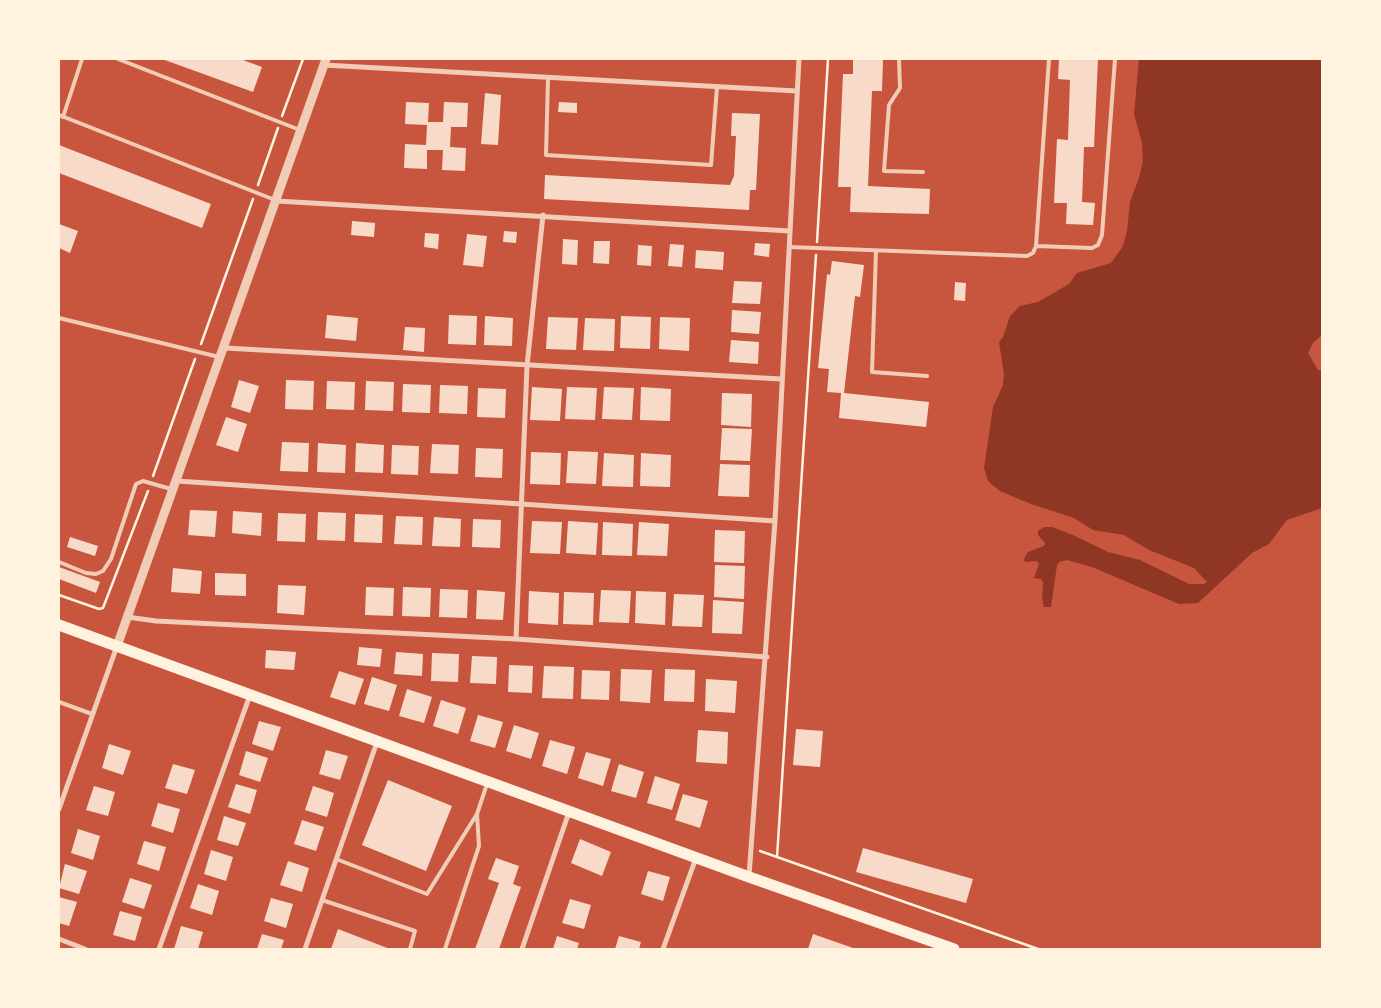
<!DOCTYPE html>
<html>
<head>
<meta charset="utf-8">
<style>
  body { margin:0 }
  #map { position:relative; width:1381px; height:1008px; overflow:hidden; background:#c8553d; font-family:Raleway,sans-serif }
  canvas { display:block }
  .frame { position:absolute; inset:0; border:60px solid #fff3e0; pointer-events:none }
</style>
</head>
<body>
<div id="map">
<canvas width="1381" height="1008"></canvas>
<div class="frame"></div>
</div>
<script>
const ctx = document.querySelector('canvas').getContext('2d');
ctx.lineJoin = 'round';
function paint(path, color) {
  ctx.fillStyle = color;
  ctx.fill(path, 'evenodd');
}
function shape(rows) {
  const path = new Path2D();
  for (const r of rows) {
    path.moveTo(r[0], r[1]);
    for (let i = 2; i < r.length; i += 2) path.lineTo(r[i], r[i + 1]);
  }
  return path;
}
function strokePath(path, color, width, dash) {
  ctx.strokeStyle = color;
  ctx.lineWidth = width;
  ctx.lineCap = dash ? 'butt' : 'round';
  ctx.setLineDash(dash || []);
  ctx.stroke(path);
}
paint(shape([
  [1139,59,1322,59,1322,335,1313,343,1308,353,1318,370,1322,371,1322,508,1287,520,1269,544,1252,553,1198,603,1179,604,1092,567,1067,560,1059,562,1057,565,1051,607,1044,607,1042,597,1043,582,1041,579,1034,578,1039,564,1037,561,1025,562,1024,559,1028,552,1044,546,1045,543,1038,535,1038,531,1044,527,1052,527,1073,535,1108,552,1140,560,1189,584,1204,584,1207,582,1194,568,1149,550,1124,535,1093,530,1074,518,1031,504,1000,491,988,481,984,468,993,407,1003,385,1004,374,999,342,1003,337,1010,316,1020,306,1038,302,1069,284,1077,273,1111,263,1123,246,1127,231,1130,202,1139,178,1143,161,1142,143,1134,114]
]), '#8f3625');
paint(shape([
  [162,59,240,59,262,67,253,92],
  [853,59,883,60,882,91,872,91,868,186,930,189,929,214,850,212,851,187,838,187,843,74,853,74],
  [1059,59,1098,59,1094,147,1084,147,1082,202,1095,203,1093,225,1066,224,1067,203,1054,203,1057,139,1068,140,1070,80,1058,79],
  [485,93,501,95,498,145,481,144],
  [406,102,429,103,428,122,443,122,444,102,468,103,467,127,451,127,450,147,466,148,465,171,442,170,443,150,427,150,427,169,404,168,405,144,426,145,427,125,405,124],
  [559,102,577,103,577,113,558,112],
  [732,113,760,114,756,190,750,190,749,210,544,199,545,175,730,185,734,176,736,136,731,136],
  [59,145,211,204,202,228,59,173],
  [352,221,375,223,374,237,351,235],
  [59,224,78,231,70,253,59,248],
  [504,231,517,232,516,243,503,242],
  [425,233,439,234,438,249,424,247],
  [467,234,487,236,483,267,463,265],
  [563,239,578,240,577,265,562,264],
  [594,241,610,241,609,264,593,263],
  [755,243,770,244,769,257,754,255],
  [670,244,684,245,682,267,668,266],
  [638,245,652,246,651,266,637,265],
  [696,250,724,252,723,270,695,268],
  [832,261,864,265,860,297,855,296,844,393,929,402,926,427,839,418,841,393,827,392,829,369,818,368,827,274,830,275],
  [734,281,762,282,760,304,732,303],
  [955,282,966,283,965,301,954,300],
  [732,310,761,312,759,334,731,332],
  [327,315,358,318,356,341,325,338],
  [449,315,477,316,476,345,448,344],
  [485,316,513,318,512,346,484,345],
  [621,316,651,317,650,349,620,348],
  [548,317,578,318,576,350,546,349],
  [660,317,690,318,689,351,659,349],
  [585,318,615,319,614,351,583,350],
  [405,327,425,328,424,352,403,350],
  [731,340,759,342,758,364,729,362],
  [239,380,259,386,250,413,231,407],
  [286,380,314,381,313,410,285,409],
  [327,381,355,382,354,410,326,409],
  [366,381,394,382,393,411,365,410],
  [403,384,431,385,430,413,402,412],
  [440,385,468,386,467,414,439,413],
  [532,387,562,389,560,421,530,420],
  [567,387,597,388,595,420,565,419],
  [604,387,634,388,632,420,602,419],
  [641,387,671,389,670,421,640,420],
  [478,388,506,389,505,418,477,417],
  [722,393,752,394,751,427,721,425],
  [226,417,247,424,238,452,216,445],
  [722,428,752,429,750,461,720,460],
  [282,442,309,443,308,472,280,471],
  [318,443,346,445,345,473,317,472],
  [356,443,384,445,383,473,355,472],
  [432,444,459,445,458,474,430,473],
  [392,445,419,446,418,475,391,474],
  [476,448,503,449,502,478,475,477],
  [568,451,598,452,596,484,566,483],
  [531,452,561,453,560,485,530,484],
  [604,453,634,455,633,487,602,486],
  [641,453,671,455,670,487,640,486],
  [720,464,750,465,749,497,718,496],
  [190,510,217,511,215,537,188,535],
  [233,511,262,513,261,536,232,533],
  [318,512,346,513,345,541,317,540],
  [278,513,306,514,305,542,277,541],
  [355,514,383,515,382,543,354,542],
  [396,516,423,517,422,545,394,544],
  [434,517,461,519,460,547,432,546],
  [473,519,501,520,500,548,472,547],
  [532,521,562,522,560,554,530,553],
  [568,521,598,523,596,555,566,553],
  [603,522,633,524,632,556,602,555],
  [639,522,669,524,667,556,637,555],
  [715,530,745,531,744,563,714,562],
  [70,537,98,546,95,556,67,547],
  [715,565,745,566,744,599,714,597],
  [59,567,100,582,96,593,59,579],
  [173,568,202,571,200,594,171,592],
  [215,573,246,574,246,596,215,595],
  [278,585,306,586,304,615,277,613],
  [366,587,394,588,393,616,365,615],
  [403,587,431,588,430,617,402,616],
  [440,589,468,590,467,618,439,617],
  [477,590,505,592,503,620,476,619],
  [601,590,631,591,629,623,599,622],
  [529,591,559,593,558,625,528,623],
  [636,591,666,592,665,625,635,623],
  [564,592,594,593,593,625,563,624],
  [674,594,704,595,702,627,672,626],
  [713,600,744,602,742,634,712,633],
  [359,647,382,649,380,667,357,665],
  [266,650,296,652,294,670,265,668],
  [396,652,423,654,422,676,394,674],
  [432,653,459,654,458,682,431,681],
  [472,656,497,657,496,684,470,683],
  [509,665,533,666,532,693,508,692],
  [544,666,574,667,573,699,542,698],
  [621,669,652,670,650,703,620,701],
  [665,669,695,670,694,702,664,701],
  [582,670,610,671,609,700,581,699],
  [339,671,364,679,355,705,330,697],
  [372,677,397,685,389,711,364,704],
  [706,679,737,681,735,713,705,711],
  [407,689,432,697,424,723,399,716],
  [441,700,466,708,458,734,433,726],
  [478,715,503,722,495,748,470,741],
  [259,721,281,727,273,751,252,744],
  [514,725,539,733,531,759,506,751],
  [796,729,823,731,820,767,793,765],
  [698,730,728,732,727,764,696,762],
  [550,740,575,747,567,774,542,766],
  [109,744,131,751,123,775,102,768],
  [326,750,348,756,340,780,319,774],
  [246,751,268,758,260,782,239,775],
  [586,752,611,759,603,786,578,778],
  [173,764,195,770,187,794,165,788],
  [619,764,644,772,636,798,611,791],
  [655,776,680,784,672,810,647,803],
  [388,780,452,806,426,871,362,845],
  [236,784,257,790,250,814,228,807],
  [94,786,115,792,108,816,86,810],
  [313,786,334,793,327,817,305,810],
  [683,794,708,801,700,828,675,820],
  [158,803,180,809,173,833,151,826],
  [224,816,246,823,238,846,217,840],
  [302,820,324,827,316,851,294,844],
  [78,829,100,836,93,860,71,853],
  [580,839,611,852,602,876,571,863],
  [144,841,166,847,159,871,137,864],
  [863,848,973,879,966,903,856,872],
  [211,850,233,857,226,881,204,874],
  [496,858,519,866,513,884,521,887,499,949,475,949,499,883,488,879],
  [288,861,309,868,302,892,280,885],
  [65,864,87,871,79,894,59,888],
  [648,871,670,877,663,901,641,894],
  [130,878,152,885,144,909,122,902],
  [198,884,219,891,212,915,190,908],
  [59,897,77,902,69,926,59,923],
  [271,898,293,904,286,928,264,921],
  [570,899,591,905,584,929,562,923],
  [120,911,142,917,135,941,113,935],
  [181,926,203,932,198,949,174,949],
  [338,929,390,949,331,949],
  [262,934,284,940,281,949,257,949],
  [813,934,856,949,808,949],
  [557,936,579,943,577,949,553,949],
  [619,936,641,942,639,949,615,949]
]), '#f7dbc8');
strokePath(shape([
  [282,116,303,59],
  [258,185,278,128],
  [817,242,828,59],
  [201,344,253,199],
  [153,476,195,359],
  [59,595,99,609,103,608,148,491],
  [760,851,1038,949],
  [777,857,816,255]
]), '#fff3e0', 2.5);
strokePath(shape([
  [118,59,300,130],
  [899,59,900,88,889,105,884,171,923,172],
  [548,78,546,155,711,165,717,87],
  [59,115,275,200],
  [63,117,82,59],
  [1036,246,1092,248,1098,245,1102,235,1115,59],
  [789,247,1027,256,1033,253,1036,246,1049,59],
  [876,251,872,372,927,376],
  [59,318,219,357],
  [59,562,86,573,96,574,103,571,111,559,136,484,143,481,171,489],
  [59,702,92,714],
  [336,859,427,894,477,814,487,784],
  [322,900,415,931,410,949],
  [445,949,479,846,477,814]
]), '#f1ccb7', 4);
strokePath(shape([
  [324,65,797,91],
  [277,201,790,231],
  [225,348,781,379],
  [177,481,775,521],
  [127,617,156,621,516,639,767,657],
  [516,639,527,366,543,215],
  [59,809,117,646],
  [749,876,775,521,799,59],
  [59,939,85,949],
  [159,949,250,695],
  [305,949,377,742],
  [522,949,569,812],
  [663,949,696,858]
]), '#f1ccb7', 5);
strokePath(shape([
  [117,646,326,59]
]), '#f1ccb7', 9);
strokePath(shape([
  [59,625,749,877,954,949]
]), '#fff3e0', 11);
</script>
</body>
</html>
